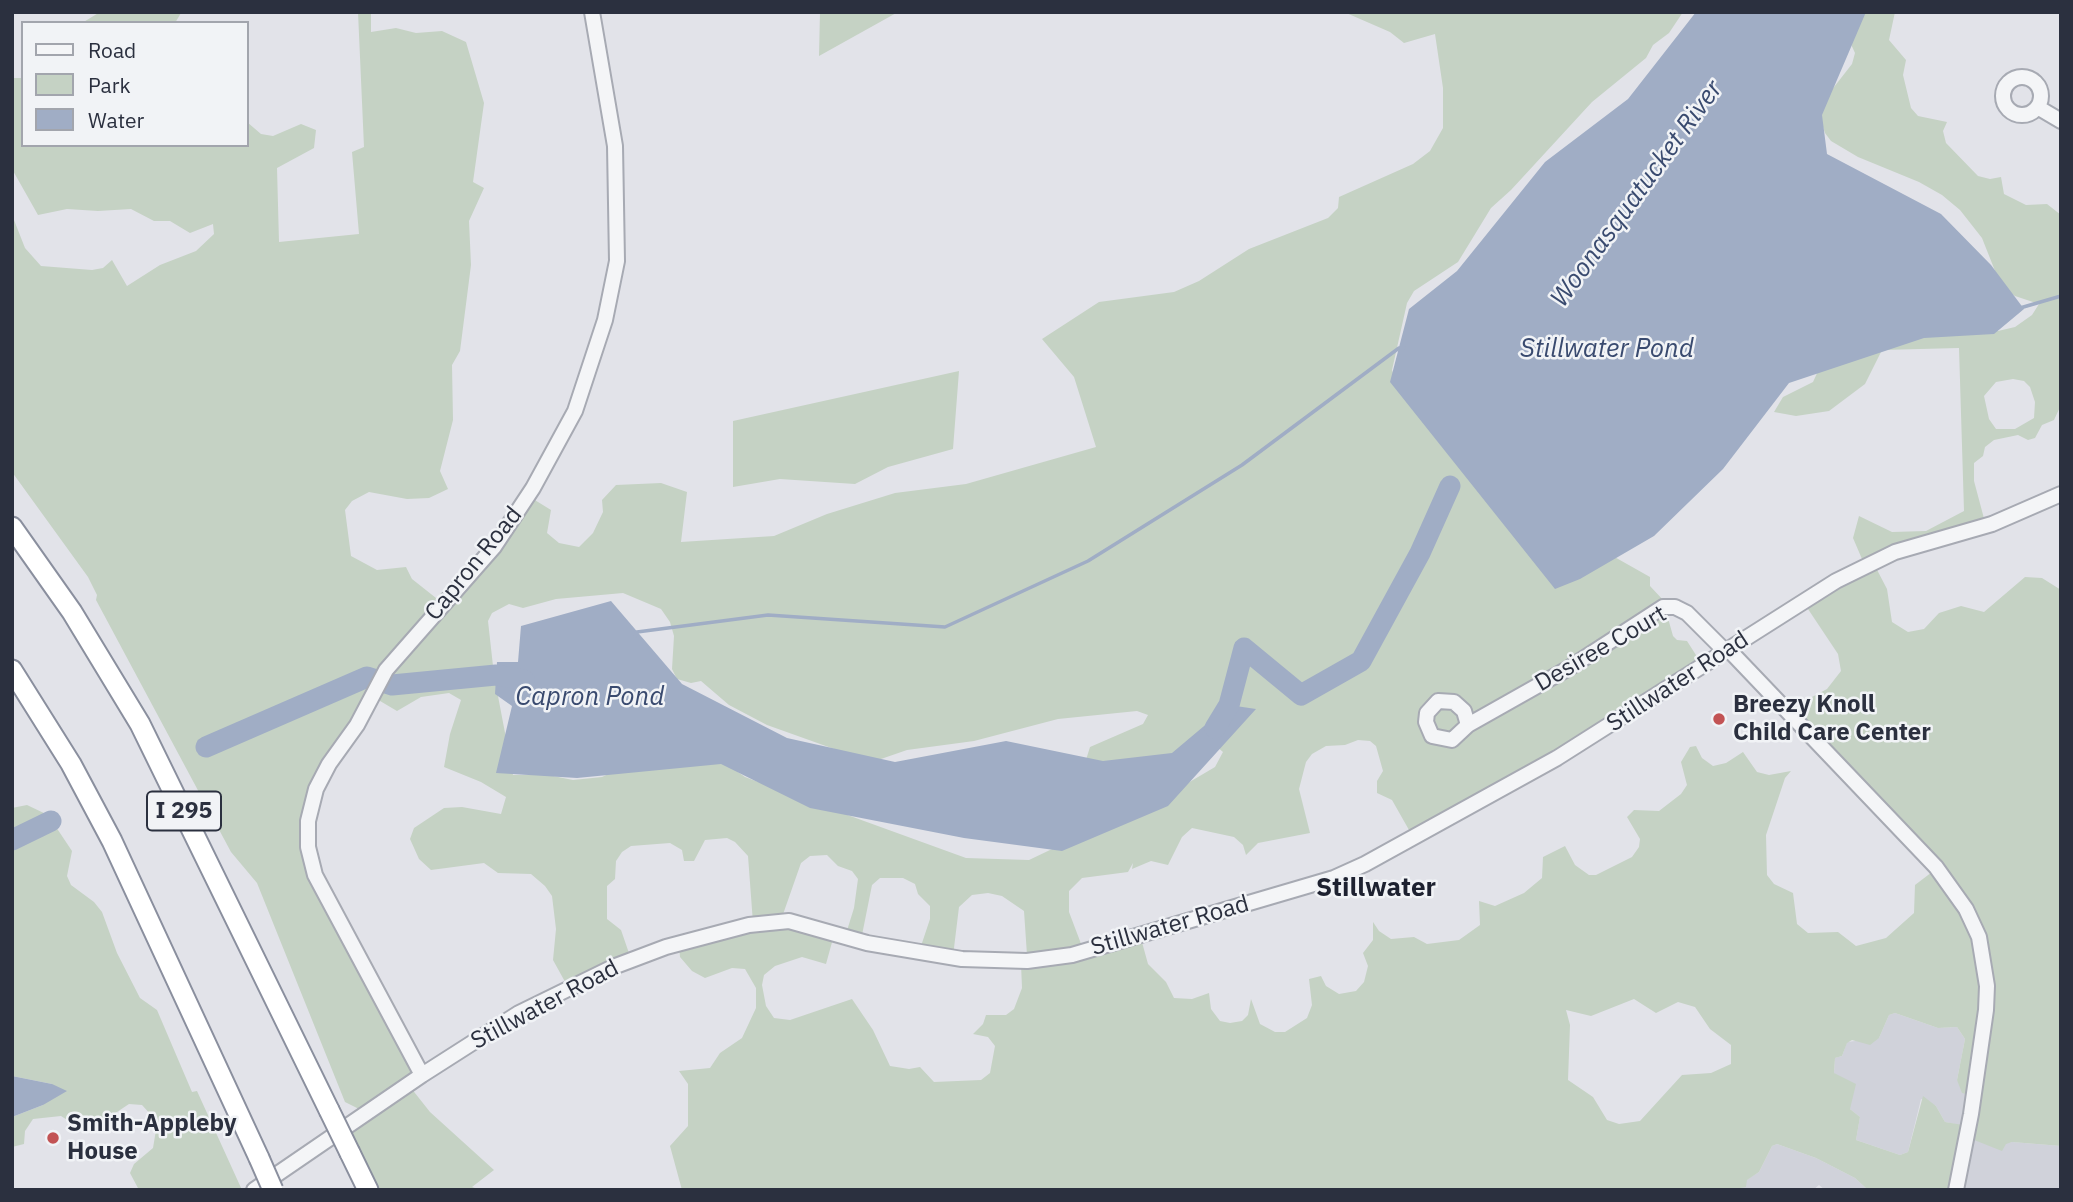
<!DOCTYPE html>
<html>
<head>
<meta charset="utf-8">
<style>
  body { margin:0 }
  #map { position:relative; width:2073px; height:1202px; overflow:hidden; background:#e2e3e9; font-family:"IBM Plex Sans",sans-serif }
  canvas { display:block }
  .frame { position:absolute; inset:0; border:14px solid #2b303f; pointer-events:none }
  .legend { position:absolute; left:21px; top:21px; width:228px; height:126px; box-sizing:border-box; background:#f1f3f6; border:2px solid #a2a5ad; margin:0; padding:9px 12px; list-style:none; font-size:21px; color:#2b303f }
  .legend li { display:flex; align-items:center; gap:14px; height:35px }
  .legend b { width:35px; border:2px solid #a2a5ad }
</style>
</head>
<body>
<div id="map">
<canvas width="2073" height="1202"></canvas>
<div class="frame"></div>
<ul class="legend">
<li><b style="height:9px;background:#f4f5f7"></b>Road</li>
<li><b style="height:19px;background:#c5d2c4"></b>Park</li>
<li><b style="height:19px;background:#a0adc5"></b>Water</li>
</ul>
</div>
<script>
const ctx = document.querySelector('canvas').getContext('2d');
ctx.lineJoin = 'round';
function paint(path, color) {
  ctx.fillStyle = color;
  ctx.fill(path, 'evenodd');
}
function shape(rows) {
  const path = new Path2D();
  for (const r of rows) {
    if (r.length === 3) {
      path.moveTo(r[0] + r[2], r[1]);
      path.arc(r[0], r[1], r[2], 0, 2 * Math.PI);
      continue;
    }
    path.moveTo(r[0], r[1]);
    for (let i = 2; i < r.length; i += 2) path.lineTo(r[i], r[i + 1]);
  }
  return path;
}
function strokePath(path, color, width, dash) {
  ctx.strokeStyle = color;
  ctx.lineWidth = width;
  ctx.lineCap = dash ? 'butt' : 'round';
  ctx.setLineDash(dash || []);
  ctx.stroke(path);
}
function write(font, color, halo, rows, align = 'center') {
  ctx.font = font + ' "IBM Plex Sans",sans-serif';
  ctx.lineWidth = 5;
  ctx.setLineDash([]);
  ctx.textBaseline = 'middle';
  ctx.strokeStyle = halo;
  ctx.fillStyle = color;
  for (const [text, x, y, turn = 0] of rows) {
    ctx.save();
    ctx.translate(x, y);
    ctx.rotate((+turn || 0) * Math.PI / 180);
    ctx.textAlign = isNaN(turn) ? turn : align;
    if (halo) ctx.strokeText(text, 0, 0);
    ctx.fillText(text, 0, 0);
    ctx.restore();
  }
}
paint(shape([
  [1895,1013,1938,1028,1957,1027,1965,1039,1957,1080,1974,1096,1969,1127,1945,1122,1936,1106,1921,1099,1908,1152,1900,1155,1856,1140,1860,1117,1850,1109,1834,1073,1835,1058,1842,1056,1847,1042,1879,1038,1889,1015],
  [1969,1138,1995,1145,2012,1142,2061,1146,2061,1190,1958,1190],
  [1777,1144,1816,1158,1855,1178,1868,1190,1825,1190,1819,1185,1813,1190,1730,1190,1759,1172,1772,1146]
]), '#d0d2da');
paint(shape([
  [100,12,181,12,181,13,175,23,82,23],
  [358,12,371,12,371,32,396,28,416,33,442,31,466,42,484,103,473,182,484,188,469,221,471,265,460,351,452,365,453,420,440,471,448,489,429,498,407,499,369,492,352,501,345,510,351,556,377,570,406,567,412,579,436,598,477,559,525,494,551,510,547,533,559,543,579,547,593,533,603,512,602,500,616,485,661,483,687,492,681,542,774,536,827,514,895,493,966,484,1096,447,1074,377,1042,339,1099,302,1174,292,1199,281,1249,249,1328,218,1338,208,1339,197,1413,164,1430,151,1443,128,1443,88,1435,34,1404,43,1390,32,1344,12,1683,12,1669,33,1653,45,1646,58,1592,102,1511,190,1491,208,1458,262,1414,291,1407,303,1392,370,1400,393,1611,555,1650,577,1650,586,1679,617,1666,611,1673,636,1677,640,1687,641,1703,666,1413,837,1392,800,1377,793,1377,781,1383,771,1376,746,1370,741,1358,740,1345,745,1326,746,1312,754,1306,762,1299,789,1310,833,1258,843,1246,855,1243,845,1234,837,1192,828,1182,837,1168,865,1151,861,1132,869,1133,863,1128,872,1082,878,1069,891,1069,912,1083,949,1140,935,1148,964,1166,982,1174,998,1192,999,1209,993,1211,1009,1220,1021,1230,1023,1242,1021,1248,1015,1251,999,1260,1024,1275,1032,1285,1032,1307,1018,1312,1005,1309,979,1321,976,1326,986,1339,994,1356,991,1364,982,1368,966,1363,953,1373,940,1373,922,1379,931,1391,939,1414,937,1427,944,1459,940,1480,925,1479,901,1495,906,1524,893,1542,878,1543,857,1565,846,1575,865,1589,875,1596,875,1632,857,1639,847,1640,839,1627,817,1634,810,1659,811,1681,794,1687,785,1681,762,1690,747,1696,746,1702,758,1713,766,1726,763,1743,752,1757,772,1769,775,1791,771,1785,778,1766,835,1767,875,1774,884,1793,893,1797,924,1808,933,1838,932,1856,946,1886,938,1914,913,1915,885,1936,869,1794,715,1812,697,1827,689,1841,671,1838,654,1806,606,1865,566,1853,538,1859,516,1892,532,1926,531,1964,511,1959,348,1882,350,1865,384,1829,411,1796,416,1774,412,1783,397,1813,382,1824,358,1887,329,1998,331,2015,327,2032,315,2039,304,2015,296,2001,286,1982,238,1960,210,1942,195,1919,182,1858,157,1831,141,1825,133,1820,118,1827,96,1852,64,1855,53,1845,31,1859,12,1895,12,1889,40,1906,60,1903,75,1911,108,1918,116,1947,122,1943,131,1946,143,1978,176,1990,179,2001,177,2004,194,2026,205,2047,204,2061,215,2061,405,2054,420,2042,425,2035,438,2028,440,2018,435,1994,440,1985,447,1983,456,1974,463,1974,481,1986,526,1874,564,1887,589,1892,622,1908,632,1924,629,1939,613,1961,606,1984,612,2025,577,2042,578,2061,590,2061,1146,2012,1142,2006,1144,2002,1151,1969,1138,1958,1190,1868,1190,1855,1178,1816,1158,1777,1144,1772,1146,1759,1172,1747,1180,1746,1187,1730,1190,682,1190,670,1146,688,1126,688,1084,679,1071,710,1068,720,1053,742,1038,756,1008,756,988,745,969,732,968,705,978,692,971,680,957,679,945,753,923,748,856,735,842,727,838,705,840,694,861,684,861,682,850,670,843,631,846,622,852,616,861,615,879,607,886,607,919,621,930,631,959,569,989,553,960,556,929,552,896,545,886,531,874,498,873,484,863,431,870,419,859,410,839,414,828,444,808,462,807,501,814,506,797,481,782,444,767,450,734,461,700,449,693,421,697,397,711,375,698,322,782,310,846,414,1076,411,1088,430,1112,494,1170,472,1187,481,1190,368,1190,342,1135,365,1112,345,1102,257,883,231,852,96,600,97,595,88,577,12,472,14,220,25,248,41,266,92,270,103,268,112,260,127,286,160,265,196,251,214,234,213,224,190,233,170,221,154,221,131,209,98,211,67,209,38,215,12,169,12,78,23,78,23,145,247,145,247,122,261,134,273,136,301,124,316,130,314,148,277,168,279,242,359,234,352,152,364,147],
  [2013,379,2024,381,2030,387,2035,402,2034,418,2015,429,1996,429,1989,419,1984,396,1996,382],
  [623,593,661,609,670,622,674,636,672,669,677,679,691,683,701,681,729,705,767,725,865,760,881,759,907,750,974,741,1058,719,1137,711,1148,715,1143,724,1090,747,1085,763,1150,758,1216,746,1223,752,1215,767,1176,790,1029,860,966,858,820,805,745,777,689,737,602,777,573,780,548,775,513,775,494,675,488,621,492,613,509,604,523,608,556,599],
  [827,855,838,866,852,871,858,879,854,908,845,937,861,940,872,885,880,878,903,878,915,884,918,894,930,906,930,919,920,949,953,956,959,907,972,895,988,893,1002,896,1024,911,1027,955,1021,964,1022,988,1014,1009,1006,1015,986,1015,983,1024,973,1034,988,1037,995,1046,990,1073,981,1080,934,1082,920,1067,909,1069,890,1066,873,1030,852,999,790,1020,774,1018,766,1006,762,985,764,975,775,966,802,957,826,964,834,935,781,920,801,863,810,856],
  [1634,999,1656,1013,1678,1002,1695,1007,1710,1029,1731,1045,1731,1064,1711,1073,1682,1075,1640,1121,1619,1124,1607,1120,1593,1097,1568,1080,1570,1025,1566,1010,1591,1016],
  [1895,1013,1938,1028,1957,1027,1965,1039,1957,1080,1962,1093,1974,1096,1969,1126,1945,1122,1936,1106,1923,1096,1908,1152,1900,1155,1856,1140,1860,1117,1850,1109,1856,1084,1834,1073,1835,1058,1842,1056,1847,1043,1852,1040,1870,1045,1879,1038,1889,1015],
  [820,12,898,12,819,56],
  [959,371,953,449,888,467,855,484,780,479,733,487,733,421],
  [27,805,48,815,72,851,67,876,71,885,94,902,102,912,117,953,140,998,157,1010,192,1092,197,1091,242,1190,139,1190,130,1173,134,1164,153,1148,156,1130,152,1116,142,1105,129,1104,105,1120,92,1119,76,1132,72,1123,61,1116,33,1119,25,1131,24,1144,12,1147,12,1117,43,1105,52,1084,12,1076,12,808]
]), '#c5d2c4');
paint(shape([
  [1696,12,1866,12,1822,115,1827,154,1941,214,1991,265,2024,309,1994,334,1924,338,1789,383,1723,469,1654,536,1580,579,1555,589,1390,382,1409,309,1457,271,1545,162,1628,99],
  [611,601,682,684,787,738,895,762,1006,741,1103,761,1172,753,1229,705,1256,709,1168,806,1062,851,964,838,810,808,721,764,577,778,496,773,512,706,495,694,497,662,518,662,521,626],
  [12,1076,52,1084,67,1091,43,1105,12,1117]
]), '#a0adc5');
strokePath(shape([
  [2020,308,2061,296],
  [635,636,637,632,768,615,945,627,1088,561,1242,465,1399,348,1404,348]
]), '#a0adc5', 3.5);
strokePath(shape([
  [1215,728,1229,705,1244,648,1301,695,1361,661,1420,553,1450,486],
  [206,747,367,677,392,685,496,675,524,680],
  [12,840,51,821]
]), '#a0adc5', 21);
const minor = shape([
  [2022,96,19],
  [2039,108,2061,121],
  [1729,650,1936,867,1966,909,1979,937,1987,986,1986,1010,1971,1114,1956,1190],
  [1468,725,1464,711,1454,702,1438,701,1427,713,1426,722,1432,736,1452,740,1468,725,1569,668,1663,607,1675,607,1687,613,1726,652],
  [422,1075,315,875,308,847,308,821,316,789,329,764,357,725,386,670,494,547,533,488,575,411,605,320,617,261,615,146,592,12],
  [254,1190,422,1075,519,1013,613,967,666,947,749,925,789,921,867,943,962,959,1027,961,1072,955,1334,878,1365,864,1557,758,1836,581,1895,552,1992,524,2061,494]
]);
const highway = shape([
  [12,527,72,612,140,724,329,1110],
  [12,670,71,764,112,841,259,1158],
  [350,1153,368,1190]
]);
strokePath(minor, '#a7aab3', 18);
strokePath(highway, '#8a8f9e', 23);
strokePath(minor, '#f4f5f7', 14);
strokePath(highway, '#fff', 19);
const highwayBridge = shape([
  [329,1110,350,1153],
  [259,1158,273,1190]
]);
strokePath(highwayBridge, '#8a8f9e', 23, []);
strokePath(highwayBridge, '#fff', 19);
for (const [x, y, r, color] of [
  [1719,719,7,"#c25354"],
  [53,1138,7,"#c25354"]
]) {
  const dot = new Path2D();
  dot.arc(x, y, r, 0, 2 * Math.PI);
  ctx.fillStyle = color;
  ctx.fill(dot);
  strokePath(dot, '#f1f3f6', 2.5);
}
for (const [x, y, w] of [
  [184,811,74]
]) {
  const box = new Path2D();
  box.roundRect(x - w / 2, y - 19.5, w, 39, 5);
  ctx.fillStyle = '#f1f3f6';
  ctx.fill(box);
  strokePath(box, '#2b303f', 2);
}
write('bold 23px', '#2b303f', null, [
  ["I 295",184,811]
]);
write('24px', '#2b303f', '#f1f3f6', [
  ["Capron Road",474,564,-51],
  ["Desiree Court",1601,649,-30],
  ["Stillwater Road",1678,682,-33],
  ["Stillwater Road",1170,926,-16],
  ["Stillwater Road",545,1005,-28]
]);
write('bold 24px', '#2b303f', '#f1f3f6', [
  ["Breezy Knoll",1733,705],
  ["Child Care Center",1733,733],
  ["Smith-Appleby",67,1124],
  ["House",67,1152]
], 'left');
write('italic 26px', '#394a6f', '#f1f3f6', [
  ["Woonasquatucket River",1637,194,-54],
  ["Stillwater Pond",1607,349],
  ["Capron Pond",590,697]
]);
write('bold 26px', '#1d2130', '#f1f3f6', [
  ["Stillwater",1376,888]
]);
</script>
</body>
</html>
